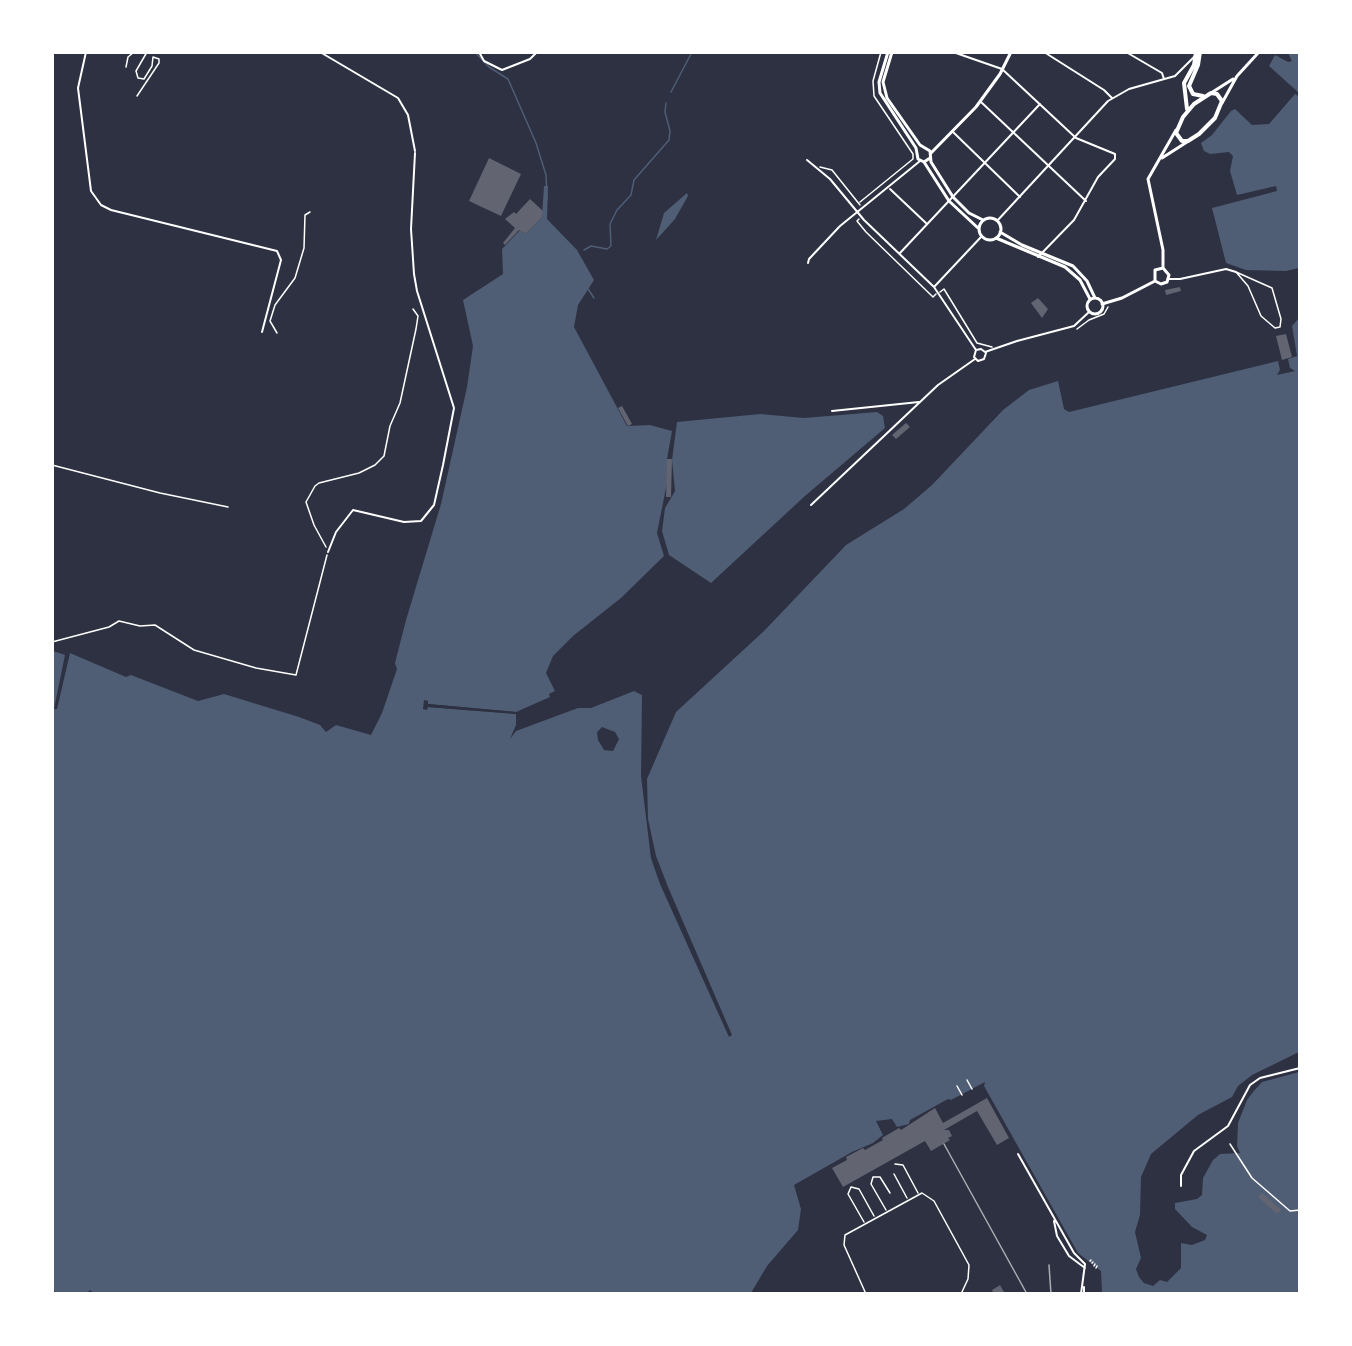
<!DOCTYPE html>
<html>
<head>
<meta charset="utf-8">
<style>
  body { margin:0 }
  #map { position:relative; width:1352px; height:1346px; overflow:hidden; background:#2d3142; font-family:"Times New Roman",serif }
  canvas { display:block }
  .frame { position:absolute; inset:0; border:54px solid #fff; pointer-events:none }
</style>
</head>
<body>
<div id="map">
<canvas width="1352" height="1346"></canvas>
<div class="frame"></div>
</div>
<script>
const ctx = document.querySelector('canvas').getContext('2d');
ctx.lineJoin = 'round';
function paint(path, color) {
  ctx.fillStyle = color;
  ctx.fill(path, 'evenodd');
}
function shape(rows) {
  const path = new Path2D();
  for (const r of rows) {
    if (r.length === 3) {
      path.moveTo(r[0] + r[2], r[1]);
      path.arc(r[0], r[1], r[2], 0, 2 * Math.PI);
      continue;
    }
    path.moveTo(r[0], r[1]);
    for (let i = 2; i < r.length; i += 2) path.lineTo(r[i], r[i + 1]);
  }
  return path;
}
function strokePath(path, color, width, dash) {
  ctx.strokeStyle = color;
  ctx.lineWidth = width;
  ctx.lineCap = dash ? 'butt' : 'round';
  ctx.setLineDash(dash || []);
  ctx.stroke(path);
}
paint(shape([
  [1288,53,1299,53,1299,93,1269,66,1275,55,1288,62,1292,61],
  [1295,94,1300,97,1299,268,1286,271,1246,270,1226,263,1212,208,1277,191,1276,186,1237,195,1230,171,1233,156,1229,152,1210,154,1204,151,1201,143,1212,135,1231,111,1235,109,1252,125,1269,124],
  [544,186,548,186,547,219,577,250,594,280,578,305,574,327,627,426,650,425,672,431,667,459,667,483,657,533,664,556,621,598,573,636,553,656,546,673,555,691,549,694,550,697,516,712,428,704,428,707,516,714,516,725,510,739,516,731,578,708,591,708,634,691,642,695,641,776,651,858,660,884,729,1037,732,1035,668,887,656,856,648,819,647,779,676,712,764,631,846,545,904,509,932,485,1003,410,1029,390,1058,381,1064,409,1069,412,1278,361,1280,370,1277,375,1295,371,1290,368,1288,359,1297,356,1292,326,1299,318,1299,1052,1252,1075,1238,1086,1232,1097,1198,1115,1151,1154,1141,1177,1140,1215,1135,1232,1141,1258,1136,1269,1139,1277,1144,1283,1153,1286,1160,1280,1167,1282,1181,1268,1181,1243,1192,1245,1205,1240,1207,1235,1192,1227,1175,1209,1175,1203,1197,1199,1202,1195,1203,1178,1213,1160,1220,1154,1240,1153,1237,1146,1238,1123,1247,1100,1253,1092,1262,1082,1299,1072,1299,1293,1102,1293,1101,1271,1078,1253,984,1086,985,1082,951,1100,948,1099,910,1120,909,1124,897,1127,892,1119,876,1121,883,1135,873,1143,852,1152,794,1185,801,1209,798,1230,767,1266,751,1293,95,1294,90,1290,87,1293,58,1294,53,1290,53,651,65,655,54,709,57,709,70,653,126,677,131,675,198,701,224,694,299,717,320,725,326,732,336,725,371,735,382,713,397,669,395,663,406,620,441,504,467,387,473,346,463,300,503,274,502,249,520,230,526,234,542,217],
  [602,727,615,732,619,739,613,751,604,750,598,740,597,732],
  [687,193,688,196,675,219,656,240,664,213],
  [877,412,883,416,885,428,805,496,711,583,669,555,662,531,665,508,675,491,672,460,677,422,760,414,804,418]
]), '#4f5d75');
paint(shape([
  [424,700,428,701,428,704,516,712,519,714,428,707,427,710,423,709]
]), '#2d3142');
strokePath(shape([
  [475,52,489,67,508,79,536,143,546,175,547,199],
  [671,92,692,52],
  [584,250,591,246,607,249,611,246,610,224,617,210,631,195,634,180,669,140,670,131,665,112,666,103],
  [588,289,594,298]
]), '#4f5d75', 1.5);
paint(shape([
  [489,158,521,174,501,216,469,201],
  [530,199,543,211,542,217,526,234,519,230,505,245,503,243,515,228,505,219,514,212,516,214],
  [1180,287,1181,291,1166,295,1165,290],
  [1038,298,1048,309,1042,318,1031,303],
  [1286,334,1292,357,1282,360,1276,336],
  [622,406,632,424,628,426,618,408],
  [906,423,910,427,896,439,892,435],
  [667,459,672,459,671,497,666,497],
  [987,1098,1009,1138,997,1145,977,1111,944,1130,949,1130,952,1136,948,1138,950,1140,931,1151,925,1141,843,1187,832,1168,847,1160,846,1157,863,1148,865,1150,883,1140,882,1138,899,1128,901,1130,935,1108,943,1123],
  [1262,1193,1281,1210,1277,1214,1258,1197],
  [1000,1285,1004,1292,994,1294,992,1290]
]), '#626471');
strokePath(shape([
  [126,67,128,57,134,52],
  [137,96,159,63,159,59,153,57,152,66,144,79,138,78,136,71,147,52],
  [820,167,832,170,860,205],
  [860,202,913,159,913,154,874,96,873,81,881,52],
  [859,219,857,221,866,232,933,297,936,294],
  [940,292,944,289,977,343,992,347],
  [1077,329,1089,320,1104,314,1108,307],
  [277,333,270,321,275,305,295,278,304,248,305,215,310,212],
  [52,465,160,493,228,507],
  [326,547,314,525,306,502,315,486,319,483,359,473,375,465,384,456,390,426,400,403,416,329,418,316,413,309],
  [52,642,109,627,119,621,140,626,155,625,194,650,256,668,296,675,327,555],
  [967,1080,972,1089],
  [957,1086,962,1095],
  [1230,1144,1252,1178,1290,1211,1300,1210],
  [1090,1261,1091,1260],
  [1092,1263,1093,1262],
  [1094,1266,1095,1264],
  [1096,1268,1097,1266]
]), '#fff', 1.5);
strokePath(shape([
  [1236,272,1272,288,1281,319,1280,327,1275,328,1261,316,1248,286,1236,272],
  [895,1164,903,1165,918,1193],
  [894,1174,907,1198],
  [886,1210,871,1184,873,1177,880,1177,890,1193],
  [864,1222,848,1194,851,1187,859,1189,874,1216],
  [866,1294,844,1245,845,1235,922,1193,934,1201,969,1265,968,1279,961,1294]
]), '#fff', 1.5);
strokePath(shape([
  [86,52,78,88,91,191,101,205,111,210,277,251,281,260,262,332],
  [320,52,398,98,408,115,415,151],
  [479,52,484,61,502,70,530,59,537,52],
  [953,52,1002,69,1076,138,1115,154,1115,159,1098,177,1074,220,1038,257],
  [1044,52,1104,90,1112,98],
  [1126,52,1162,73,1164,79],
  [981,102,1086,201],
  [953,132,1020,197],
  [807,160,830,179,864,220,934,287,976,350],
  [890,189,927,224],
  [997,221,1108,101,1129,89,1175,76,1194,57],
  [900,253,1040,104],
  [808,263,809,259,840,226,920,161],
  [1169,279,1180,279,1226,269,1236,272],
  [934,287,981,237],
  [976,350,974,357,978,361,984,359,986,353],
  [976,350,981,349,985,352],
  [985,352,1017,341,1074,326,1089,312],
  [832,411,919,402],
  [811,505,938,385,975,359],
  [328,552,336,532,353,510,404,522,421,521,434,505,443,465,454,408,417,291,414,274,411,229,415,153],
  [1018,1154,1074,1253,1085,1264,1081,1294],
  [1181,1186,1181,1175,1194,1151,1228,1126,1250,1085,1260,1078,1300,1068],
  [1054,1221,1057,1236,1069,1256,1085,1268],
  [1084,1287,1084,1294]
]), '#fff', 2);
strokePath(shape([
  [1211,93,1233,79],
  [1222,103,1237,76,1259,52],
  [931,153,976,107,1000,74,1011,52],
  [1162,158,1187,142],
  [1163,268,1163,250,1148,179,1176,130],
  [1155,281,1161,284,1167,282,1169,275,1163,268],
  [1155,281,1155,270,1163,268],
  [1102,304,1122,298,1155,281]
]), '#fff', 3);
strokePath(shape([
  [888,52,879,82,880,93,916,148,918,159,924,162,930,158],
  [892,52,883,82,887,98,920,145,930,151,931,162,953,197,969,213,983,220],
  [924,162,949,201,978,228],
  [990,229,11],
  [1000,232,1022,245,1073,266,1087,281,1095,298],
  [996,238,1065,267,1080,280,1090,299],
  [1095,306,8]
]), '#fff', 3);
strokePath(shape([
  [1200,52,1198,65,1189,86,1193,94,1203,96],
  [1211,93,1217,94,1222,101,1215,118,1199,134,1188,141,1182,141,1176,133,1183,117,1194,104,1211,93],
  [1187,109,1184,83,1194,65,1196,52]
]), '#fff', 4);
strokePath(shape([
  [944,1144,1027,1294],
  [1049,1265,1051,1294]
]), '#abadb3', 1.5);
</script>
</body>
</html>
